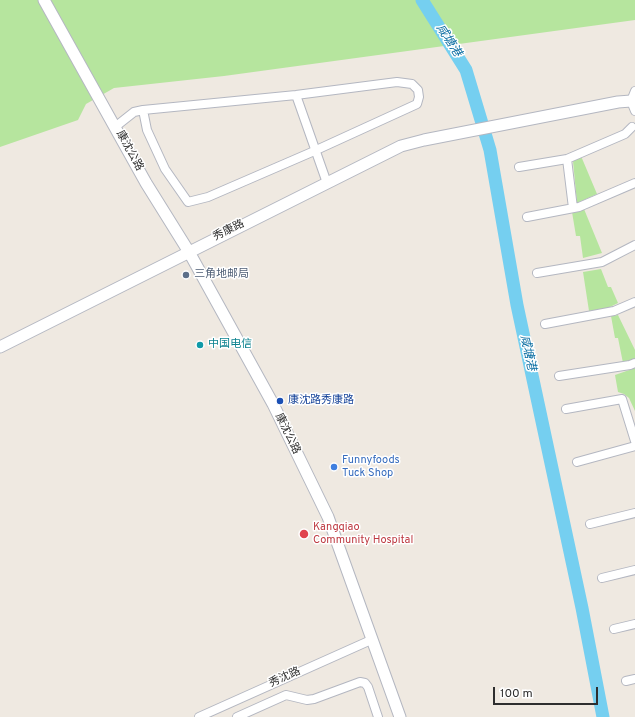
<!DOCTYPE html>
<html>
<head>
<meta charset="utf-8">
<style>
  body { margin:0 }
  #map { position:relative; width:635px; height:717px; overflow:hidden; background:#efe9e1; font-family:Overpass,sans-serif }
  canvas { display:block }
  .scale { position:absolute; left:493px; top:687px; width:105px; height:18px; box-sizing:border-box; border:2px solid #2e2e2e; border-top:0; padding-left:5px; font-size:12px; line-height:14px; white-space:nowrap; color:#2e2e2e; -webkit-text-stroke:3px #fff; paint-order:stroke }
</style>
</head>
<body>
<div id="map">
<canvas width="635" height="717"></canvas>
<div class="scale">100 m</div>
</div>
<script>
const ctx = document.querySelector('canvas').getContext('2d');
ctx.lineJoin = 'round';
function paint(path, color) {
  ctx.fillStyle = color;
  ctx.fill(path, 'evenodd');
}
function shape(rows) {
  const path = new Path2D();
  for (const r of rows) {
    path.moveTo(r[0], r[1]);
    for (let i = 2; i < r.length; i += 2) path.lineTo(r[i], r[i + 1]);
  }
  return path;
}
function strokePath(path, color, width, dash) {
  ctx.strokeStyle = color;
  ctx.lineWidth = width;
  ctx.lineCap = dash ? 'butt' : 'round';
  ctx.setLineDash(dash || []);
  ctx.stroke(path);
}
function write(font, color, halo, rows, align = 'center') {
  ctx.font = font + ' Overpass,"Noto Sans SC",sans-serif';
  ctx.lineWidth = 3;
  ctx.setLineDash([]);
  ctx.textBaseline = 'middle';
  ctx.strokeStyle = halo;
  ctx.fillStyle = color;
  for (const [text, x, y, turn = 0] of rows) {
    ctx.save();
    ctx.translate(x, y);
    ctx.rotate((+turn || 0) * Math.PI / 180);
    ctx.textAlign = isNaN(turn) ? turn : align;
    if (halo) ctx.strokeText(text, 0, 0);
    ctx.fillText(text, 0, 0);
    ctx.restore();
  }
}
paint(shape([
  [0,0,635,0,635,20,224,76,114,88,86,104,78,120,0,147],
  [581,156,597,194,577,203,573,161],
  [584,209,602,253,583,258,580,236,576,236,572,212],
  [601,269,608,287,611,287,618,303,608,308,589,311,583,272],
  [618,315,635,350,635,359,623,363,618,338,615,338,611,316],
  [635,368,635,411,629,398,624,394,618,392,615,375]
]), '#b6e59e');
strokePath(shape([
  [422,0,466,70,490,150,517,305,582,608,603,717]
]), '#75cff0', 13);
const street = shape([
  [635,91,631,101,635,111],
  [296,95,327,183],
  [115,127,134,112,143,110,147,130,165,169,188,202,208,197,312,152,417,104,419,97,418,90,412,84,397,82,296,95,143,110],
  [567,159,573,208],
  [519,167,567,159,625,134,632,127],
  [527,217,579,207,635,183],
  [537,273,602,262,635,245],
  [545,324,614,311,635,302],
  [559,376,630,365,635,363],
  [566,409,622,399,635,441],
  [577,462,635,446],
  [590,524,635,513],
  [602,578,635,570],
  [614,629,635,624],
  [626,681,635,679],
  [199,717,371,640],
  [237,717,286,695,307,700,314,699,360,682,365,683,368,687,378,717]
]);
const secondary = shape([
  [44,0,146,183,189,252,273,404,328,517,400,717],
  [0,347,401,146,424,140,618,102,631,101]
]);
strokePath(street, '#b4b7c1', 10);
strokePath(secondary, '#b4b7c1', 13);
strokePath(street, '#fff', 8);
strokePath(secondary, '#fff', 11);
for (const [x, y, r, color] of [
  [186,275,4,"#5c6f8a"],
  [200,345,4,"#0f9aa8"],
  [280,401,4,"#1a4fb4"],
  [334,467,4,"#3f7fe0"],
  [304,534,5,"#e0444e"]
]) {
  const dot = new Path2D();
  dot.arc(x, y, r, 0, 2 * Math.PI);
  ctx.fillStyle = color;
  ctx.fill(dot);
  strokePath(dot, '#fff', 1.5);
}
write('11px', '#2e2e2e', '#fff', [
  ["康沈公路",129,151,61],
  ["秀康路",229,231,-26],
  ["康沈公路",287,434,64],
  ["秀沈路",285,678,-24]
]);
write('11px', '#4e5e75', '#fff', [
  ["三角地邮局",194,275]
], 'left');
write('11px', '#0d838f', '#fff', [
  ["中国电信",208,345]
], 'left');
write('11px', '#164399', '#fff', [
  ["康沈路秀康路",288,401]
], 'left');
write('11px', '#366cbe', '#fff', [
  ["Funnyfoods",342,461],
  ["Tuck Shop",342,474]
], 'left');
write('11px', '#be3a42', '#fff', [
  ["Kangqiao",313,528],
  ["Community Hospital",313,541]
], 'left');
write('italic 12px', '#0d6fa3', '#fff', [
  ["咸塘港",448,41,57],
  ["咸塘港",527,353,78]
]);
</script>
</body>
</html>
